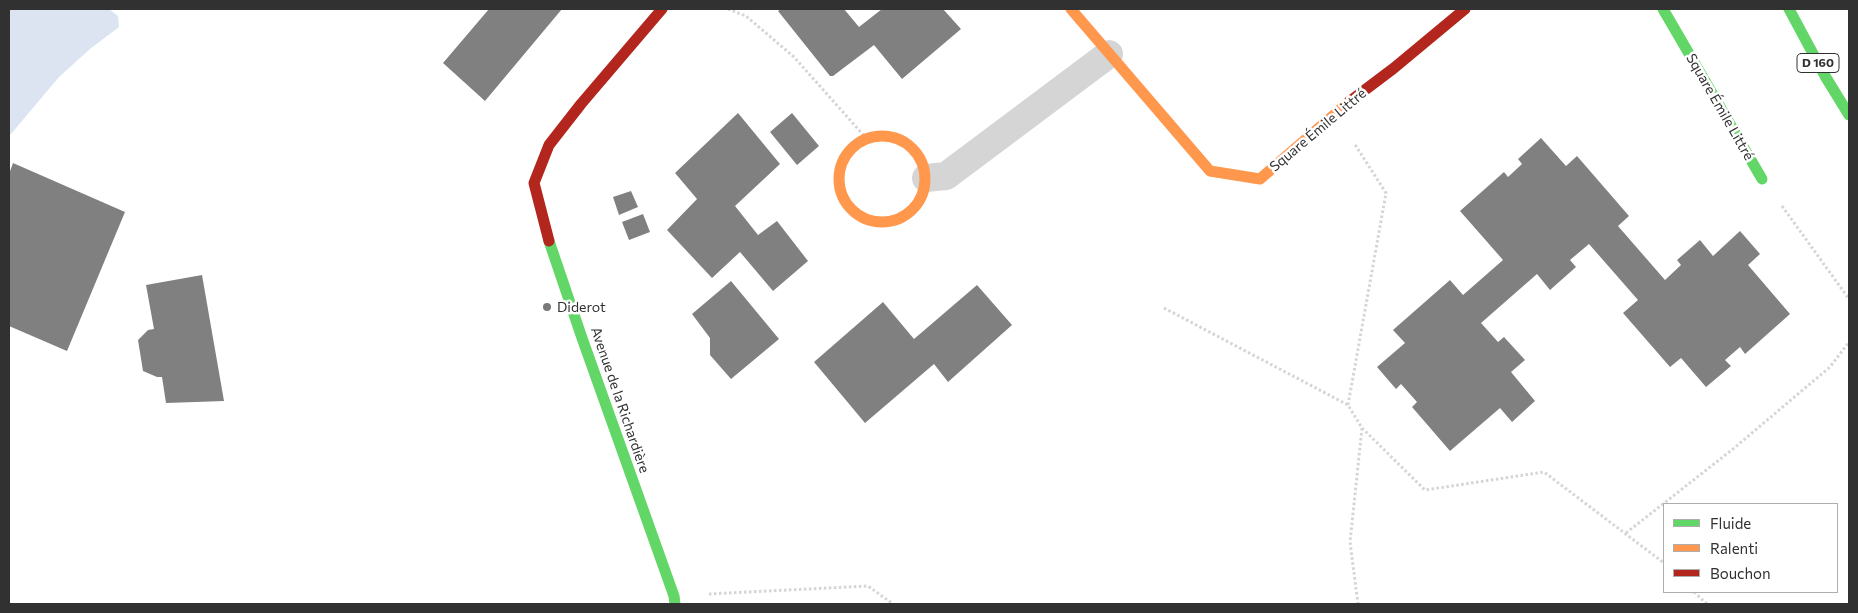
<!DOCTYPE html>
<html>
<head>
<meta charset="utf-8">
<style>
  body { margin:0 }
  #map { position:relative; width:1858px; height:613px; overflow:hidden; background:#fff; font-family:Commissioner,sans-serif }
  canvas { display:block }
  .frame { position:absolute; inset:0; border:10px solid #313131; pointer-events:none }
  .legend { position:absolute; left:1663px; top:503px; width:175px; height:90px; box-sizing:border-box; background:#fff; border:1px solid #adadad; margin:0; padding:6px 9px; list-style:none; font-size:15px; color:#313131 }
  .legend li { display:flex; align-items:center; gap:10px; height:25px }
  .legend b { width:25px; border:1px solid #adadad }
</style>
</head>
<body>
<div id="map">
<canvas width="1858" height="613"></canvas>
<div class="frame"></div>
<ul class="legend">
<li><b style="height:6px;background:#63d668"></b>Fluide</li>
<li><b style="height:6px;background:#ff974d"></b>Ralenti</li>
<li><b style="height:6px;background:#b3261e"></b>Bouchon</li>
</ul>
</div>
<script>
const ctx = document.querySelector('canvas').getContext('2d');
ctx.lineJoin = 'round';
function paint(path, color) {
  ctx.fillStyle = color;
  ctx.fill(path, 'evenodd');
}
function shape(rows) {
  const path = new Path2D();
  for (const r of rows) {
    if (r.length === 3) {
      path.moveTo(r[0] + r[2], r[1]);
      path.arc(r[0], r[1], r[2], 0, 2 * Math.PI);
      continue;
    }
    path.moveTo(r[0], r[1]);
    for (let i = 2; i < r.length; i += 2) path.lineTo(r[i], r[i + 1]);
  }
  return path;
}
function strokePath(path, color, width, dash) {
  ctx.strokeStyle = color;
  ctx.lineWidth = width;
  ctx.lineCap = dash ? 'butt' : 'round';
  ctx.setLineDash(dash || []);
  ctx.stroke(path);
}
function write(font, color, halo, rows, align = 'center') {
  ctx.font = font + ' Commissioner,sans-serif';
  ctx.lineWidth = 5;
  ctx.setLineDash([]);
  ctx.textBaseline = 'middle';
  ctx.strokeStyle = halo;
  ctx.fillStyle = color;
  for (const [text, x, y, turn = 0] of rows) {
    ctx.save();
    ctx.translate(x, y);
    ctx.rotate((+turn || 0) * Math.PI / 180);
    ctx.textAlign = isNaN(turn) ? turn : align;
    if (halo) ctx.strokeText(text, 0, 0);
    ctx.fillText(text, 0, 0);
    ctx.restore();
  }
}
paint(shape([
  [9,9,109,9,118,16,119,27,90,49,59,77,11,134,9,134]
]), '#dce4f2');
paint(shape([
  [489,9,562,9,485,101,443,63],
  [781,9,844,9,859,27,882,9,943,9,961,29,902,79,874,45,833,76,830,76,778,11],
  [738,113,780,164,735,206,758,235,777,221,808,261,773,291,740,252,712,278,667,230,697,199,675,173],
  [792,113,819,146,797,165,770,132],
  [1541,138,1566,166,1577,156,1629,216,1618,226,1665,280,1681,265,1677,260,1700,240,1713,256,1740,231,1760,254,1748,265,1790,314,1745,354,1740,347,1725,360,1731,366,1706,387,1681,358,1670,367,1623,313,1638,300,1589,244,1570,260,1576,267,1550,290,1537,274,1481,323,1498,342,1504,337,1525,360,1511,372,1535,401,1512,422,1500,408,1450,451,1412,407,1417,402,1401,384,1396,389,1377,367,1405,343,1393,330,1450,280,1463,295,1503,260,1460,211,1504,172,1508,177,1522,164,1518,159],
  [13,163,125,212,67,351,9,326,9,174],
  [631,191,638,207,619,215,613,197],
  [643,214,650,232,629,240,622,222],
  [202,275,224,401,166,403,162,377,157,377,143,371,138,340,148,330,154,329,146,285],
  [731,281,779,339,731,379,710,355,710,338,692,314],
  [977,285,1012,325,948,382,934,364,865,423,814,362,883,302,914,339]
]), '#808080');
strokePath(shape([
  [728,9,746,16,794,57,866,138],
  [1782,206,1849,299],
  [1164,308,1348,405,1362,428,1350,542,1358,604],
  [1348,405,1386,193,1354,143],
  [1362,428,1425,490,1544,472,1664,563],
  [1626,533,1733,449,1830,367,1849,342],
  [1694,592,1707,604],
  [709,594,868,586,893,604]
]), '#d5d5d5', 3, [2.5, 2.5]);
strokePath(shape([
  [926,178,946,176,1109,54]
]), '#d5d5d5', 28);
strokePath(shape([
  [1663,9,1762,179],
  [1789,9,1825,76,1849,115],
  [549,241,582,338,674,596,675,604]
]), '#63d668', 11);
strokePath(shape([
  [1071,9,1210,171,1260,179,1349,102],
  [882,179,43]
]), '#ff974d', 11);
strokePath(shape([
  [1349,102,1394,68,1465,9],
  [549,241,534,183,549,145,581,104,662,9]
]), '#b3261e', 11);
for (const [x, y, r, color] of [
  [547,307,5,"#797979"]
]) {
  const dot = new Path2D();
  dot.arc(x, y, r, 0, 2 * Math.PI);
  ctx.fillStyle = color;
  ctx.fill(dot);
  strokePath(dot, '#fff', 2);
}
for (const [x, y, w] of [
  [1818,63,42]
]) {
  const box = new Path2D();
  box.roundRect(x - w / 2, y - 9.5, w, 19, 4);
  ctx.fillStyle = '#fff';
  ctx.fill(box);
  strokePath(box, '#313131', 1);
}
write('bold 12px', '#313131', null, [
  ["D 160",1818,63]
]);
write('14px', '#313131', '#fff', [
  ["Square Émile Littré",1720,107,60],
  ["Square Émile Littré",1318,130,-40],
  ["Avenue de la Richardière",620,400,71]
]);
write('14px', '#313131', '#fff', [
  ["Diderot",557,307]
], 'left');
</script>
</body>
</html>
